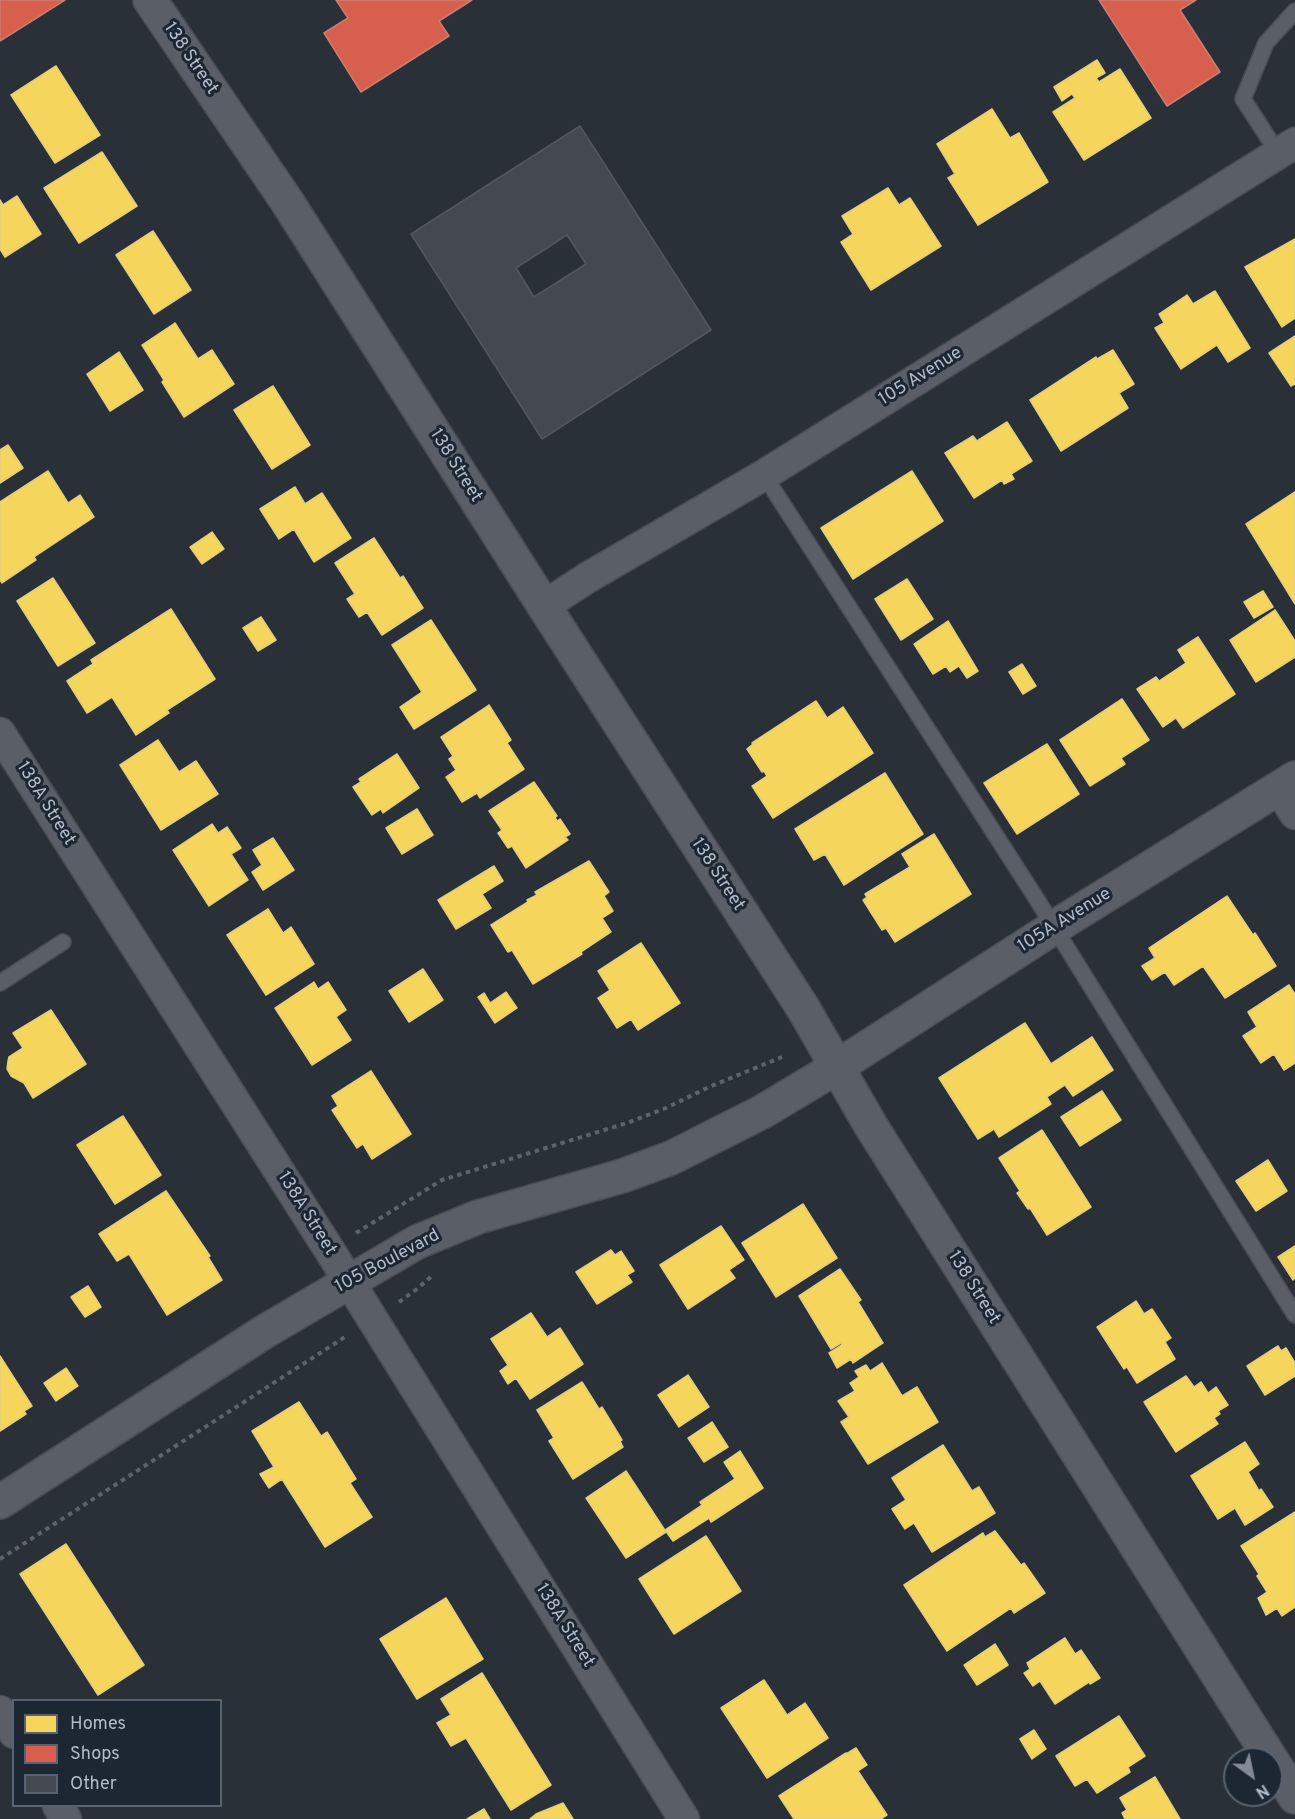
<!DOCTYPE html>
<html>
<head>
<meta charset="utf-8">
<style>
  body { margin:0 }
  #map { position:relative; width:1295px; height:1819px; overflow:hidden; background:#2a3038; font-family:Overpass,sans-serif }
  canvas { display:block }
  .legend { position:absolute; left:12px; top:1699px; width:210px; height:108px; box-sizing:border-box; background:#1d2633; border:2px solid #59626f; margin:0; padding:8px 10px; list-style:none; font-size:18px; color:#b4bcc9 }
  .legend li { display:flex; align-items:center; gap:12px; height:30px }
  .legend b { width:30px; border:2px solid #59626f }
  .north { position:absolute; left:1223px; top:1747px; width:60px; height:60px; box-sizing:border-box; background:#1d2633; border:2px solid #59626f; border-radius:50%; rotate:147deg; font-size:16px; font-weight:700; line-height:24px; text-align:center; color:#b4bcc9 }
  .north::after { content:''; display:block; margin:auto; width:21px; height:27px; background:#848b96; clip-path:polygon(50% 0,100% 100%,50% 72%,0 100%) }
</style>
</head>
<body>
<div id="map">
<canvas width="1295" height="1819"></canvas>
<ul class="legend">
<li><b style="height:16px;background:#f6d55c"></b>Homes</li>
<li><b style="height:16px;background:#d6604d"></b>Shops</li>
<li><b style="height:16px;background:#444950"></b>Other</li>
</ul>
<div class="north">N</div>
</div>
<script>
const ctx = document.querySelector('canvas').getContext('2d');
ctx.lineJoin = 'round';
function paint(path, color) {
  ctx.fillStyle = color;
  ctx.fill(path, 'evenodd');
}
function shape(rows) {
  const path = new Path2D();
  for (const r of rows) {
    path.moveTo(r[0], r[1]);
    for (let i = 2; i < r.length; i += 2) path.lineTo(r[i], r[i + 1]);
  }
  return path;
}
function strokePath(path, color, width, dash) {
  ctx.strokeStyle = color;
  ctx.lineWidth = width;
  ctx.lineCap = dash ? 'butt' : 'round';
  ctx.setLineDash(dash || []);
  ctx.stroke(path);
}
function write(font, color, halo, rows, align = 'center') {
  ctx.font = font + ' Overpass,sans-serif';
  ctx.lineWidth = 6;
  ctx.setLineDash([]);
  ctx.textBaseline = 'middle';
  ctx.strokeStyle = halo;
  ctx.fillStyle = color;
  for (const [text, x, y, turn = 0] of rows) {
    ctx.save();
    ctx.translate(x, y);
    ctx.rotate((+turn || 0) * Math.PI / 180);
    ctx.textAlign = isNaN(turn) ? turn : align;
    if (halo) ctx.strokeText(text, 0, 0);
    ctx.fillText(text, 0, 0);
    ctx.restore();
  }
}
const homes = shape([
  [1097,60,1105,73,1096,78,1099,82,1120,69,1151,118,1084,160,1053,112,1075,98,1072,94,1062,101,1054,87,1097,60],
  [56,66,100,135,55,163,11,95,56,66],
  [992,109,1010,138,1019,133,1048,182,978,225,948,178,955,174,937,144,992,109],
  [102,152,137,206,79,243,44,188,102,152],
  [888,188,899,205,910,198,941,246,871,290,841,242,853,234,842,216,888,188],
  [17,196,41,234,5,257,0,249,0,200,3,205,17,196],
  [153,231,191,290,154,314,116,255,153,231],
  [1295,239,1295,318,1282,327,1245,267,1295,239],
  [1215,291,1250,348,1228,362,1217,345,1181,369,1155,328,1164,323,1159,314,1187,295,1193,304,1215,291],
  [175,323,198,359,212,350,234,384,184,417,162,382,164,380,142,345,175,323],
  [1295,336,1295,384,1291,386,1269,353,1295,336],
  [1113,350,1134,384,1119,393,1128,408,1061,451,1030,400,1096,357,1097,359,1113,350],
  [119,352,143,390,110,411,87,374,119,352],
  [273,386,310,445,272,469,234,410,273,386],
  [1007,422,1032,461,1011,474,1014,479,1004,484,1002,480,974,498,945,453,973,436,977,441,1007,422],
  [8,445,23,468,0,483,0,450,8,445],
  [48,471,68,503,80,495,94,517,34,557,36,560,2,583,0,580,0,502,48,471],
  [912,471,943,521,853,579,821,528,912,471],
  [295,487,305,504,322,493,351,538,314,562,294,529,279,539,260,509,295,487],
  [1295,492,1295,604,1246,524,1295,492],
  [212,532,224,549,202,564,190,547,212,532],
  [374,538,400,578,403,576,423,608,382,635,367,612,359,617,347,599,355,594,335,563,374,538],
  [53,578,95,643,58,666,17,601,53,578],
  [907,579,933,619,901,640,875,599,907,579],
  [1263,591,1273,607,1254,618,1244,602,1263,591],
  [171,609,215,679,167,710,169,713,136,735,112,697,87,713,67,681,93,664,91,660,171,609],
  [1275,610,1295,641,1295,657,1256,682,1230,640,1275,610],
  [261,617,276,640,258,651,243,628,261,617],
  [431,620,476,690,414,729,400,707,422,692,392,645,431,620],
  [948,621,978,671,967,678,959,666,950,672,946,666,933,674,914,644,948,621],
  [1198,637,1235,694,1183,728,1176,718,1163,727,1137,689,1156,677,1159,681,1186,663,1178,650,1198,637],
  [1022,664,1036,686,1023,694,1009,672,1022,664],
  [1122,699,1149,740,1121,758,1125,764,1090,786,1060,740,1122,699],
  [816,701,827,718,843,707,873,753,773,818,752,786,767,776,764,771,762,772,747,749,753,744,752,743,816,701],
  [489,705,511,740,507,743,524,769,480,798,477,793,462,802,446,777,456,770,449,759,453,756,441,737,489,705],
  [158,740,179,772,196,761,218,794,161,830,120,765,158,740],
  [1047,744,1079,794,1017,834,984,783,1047,744],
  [397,754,419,788,383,813,381,809,372,815,353,787,361,782,359,779,397,754],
  [885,773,923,834,844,885,825,854,814,860,795,829,885,773],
  [534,782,557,816,555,817,557,821,560,819,570,834,565,837,568,840,526,868,512,846,508,848,498,833,502,830,489,811,534,782],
  [417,809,433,835,402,854,386,828,417,809],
  [212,824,218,833,227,827,241,848,231,854,248,880,209,906,173,850,212,824],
  [934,834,971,894,895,942,886,928,882,930,863,900,867,897,865,894,910,867,902,854,934,834],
  [273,838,294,870,263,890,252,872,262,865,253,850,273,838],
  [589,861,609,892,604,896,613,911,602,918,611,932,581,952,582,954,533,984,512,950,508,952,491,925,528,902,527,900,537,895,535,892,589,861],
  [494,866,503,881,482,894,491,908,456,929,438,900,494,866],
  [1227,896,1253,935,1255,933,1276,966,1225,998,1203,966,1174,985,1165,972,1152,980,1142,966,1155,958,1149,948,1227,896],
  [268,909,283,933,291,927,314,964,266,995,227,935,268,909],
  [641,943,680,1003,638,1030,631,1019,617,1028,598,998,610,990,598,971,641,943],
  [423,969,443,1000,409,1022,389,991,423,969],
  [314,982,318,989,328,982,346,1010,336,1017,351,1040,312,1065,275,1008,314,982],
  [1289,985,1295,994,1295,1063,1284,1070,1274,1054,1261,1063,1243,1036,1257,1027,1248,1012,1289,985],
  [506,992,517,1008,495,1023,478,997,484,993,490,1003,506,992],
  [51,1010,86,1064,33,1098,24,1083,11,1076,7,1069,8,1061,9,1057,23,1048,13,1033,51,1010],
  [1025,1023,1051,1064,1092,1037,1113,1070,1073,1096,1065,1085,1047,1097,1051,1104,999,1137,994,1129,978,1139,939,1078,1025,1023],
  [371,1071,411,1134,372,1159,363,1144,357,1148,332,1110,338,1106,332,1096,371,1071],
  [1102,1091,1121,1120,1080,1146,1061,1117,1102,1091],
  [123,1116,161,1175,115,1204,77,1145,123,1116],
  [1042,1130,1091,1207,1047,1235,1030,1208,1028,1209,1017,1193,1020,1191,999,1158,1042,1130],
  [1268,1160,1287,1191,1256,1211,1236,1181,1268,1160],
  [166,1191,210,1256,208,1257,222,1280,167,1315,129,1254,117,1261,99,1234,166,1191],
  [803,1204,837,1258,776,1297,742,1243,803,1204],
  [721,1226,744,1260,729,1270,735,1278,688,1309,660,1265,721,1226],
  [1295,1246,1295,1278,1293,1280,1278,1257,1295,1246],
  [611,1250,615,1255,621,1251,634,1271,627,1275,632,1282,597,1304,576,1272,611,1250],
  [840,1269,861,1300,858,1302,883,1343,853,1363,851,1359,837,1368,829,1353,842,1345,841,1343,831,1349,799,1296,840,1269],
  [88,1286,101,1307,85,1317,71,1297,88,1286],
  [1136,1301,1144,1314,1152,1309,1171,1338,1165,1342,1175,1359,1137,1383,1127,1367,1124,1369,1097,1327,1136,1301],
  [531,1313,547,1337,560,1328,583,1364,530,1399,516,1378,508,1384,500,1371,508,1365,491,1339,531,1313],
  [1278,1346,1281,1351,1286,1348,1295,1363,1295,1376,1265,1395,1247,1366,1278,1346],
  [0,1356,32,1406,24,1411,26,1414,0,1431,0,1356],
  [882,1363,902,1396,917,1387,938,1422,868,1464,841,1422,849,1417,838,1401,855,1391,850,1383,859,1377,855,1371,866,1365,870,1371,882,1363],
  [66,1368,78,1386,56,1401,44,1383,66,1368],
  [688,1375,709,1407,679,1427,658,1395,688,1375],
  [1186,1376,1194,1387,1201,1382,1208,1393,1216,1387,1228,1405,1218,1411,1220,1414,1214,1418,1218,1424,1176,1452,1144,1402,1186,1376],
  [582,1382,599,1409,602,1407,622,1440,620,1441,623,1447,573,1479,549,1441,554,1438,537,1410,582,1382],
  [299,1402,321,1436,327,1432,356,1479,350,1483,372,1517,325,1547,282,1479,269,1488,260,1474,274,1467,252,1431,299,1402],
  [712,1422,728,1447,704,1462,688,1438,712,1422],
  [1245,1442,1259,1464,1248,1472,1259,1491,1261,1489,1273,1507,1245,1525,1235,1508,1218,1519,1191,1476,1245,1442],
  [943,1445,972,1491,979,1487,995,1513,932,1552,914,1523,905,1529,892,1509,906,1500,892,1478,943,1445],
  [740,1451,763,1488,711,1522,709,1518,673,1541,665,1530,702,1505,700,1502,735,1479,724,1462,740,1451],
  [626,1471,666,1532,626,1558,586,1498,626,1471],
  [1295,1512,1295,1607,1282,1616,1277,1608,1266,1615,1258,1598,1267,1592,1257,1576,1259,1574,1241,1546,1295,1512],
  [995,1531,1021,1565,1024,1563,1045,1593,1014,1613,1011,1608,947,1651,904,1585,983,1533,985,1537,995,1531],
  [706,1536,741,1591,674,1634,639,1579,706,1536],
  [66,1544,144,1665,98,1695,20,1574,66,1544],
  [446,1598,483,1659,417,1699,380,1639,446,1598],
  [1065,1638,1075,1654,1081,1650,1100,1678,1090,1684,1089,1682,1055,1704,1040,1681,1033,1686,1024,1673,1030,1669,1027,1663,1065,1638],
  [995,1644,1008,1665,977,1685,964,1665,995,1644],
  [482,1673,551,1785,511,1810,466,1738,451,1746,437,1723,451,1715,441,1699,482,1673],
  [764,1680,787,1715,805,1703,828,1738,767,1778,721,1708,764,1680],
  [1119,1716,1145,1756,1128,1767,1130,1772,1097,1793,1087,1779,1075,1786,1056,1756,1119,1716],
  [1034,1730,1046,1749,1032,1759,1020,1739,1034,1730],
  [856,1748,867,1765,858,1771,887,1815,881,1819,794,1819,779,1796,846,1753,846,1754,856,1748],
  [1155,1777,1180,1819,1125,1819,1122,1813,1127,1810,1120,1798,1155,1777],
  [563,1803,573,1819,530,1819,536,1814,563,1803],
  [484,1809,490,1819,467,1819,484,1809]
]);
paint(homes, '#f6d55c');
strokePath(homes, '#e2ce7d', 1.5);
const shops = shape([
  [0,0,65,0,0,41,0,0],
  [336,0,472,0,439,21,449,36,361,92,324,33,348,18,336,0],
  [1099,0,1196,0,1180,10,1220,72,1167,106,1099,0]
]);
paint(shops, '#d6604d');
strokePath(shops, '#cc7c72', 1.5);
const building = shape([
  [580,126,711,330,542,439,411,234,580,126],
  [567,235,586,264,534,297,516,268,567,235]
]);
paint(building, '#444950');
strokePath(building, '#52575f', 1.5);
const service = shape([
  [1278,153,1243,99,1266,43,1295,11],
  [764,475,1036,898,1295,1315],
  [0,983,63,942]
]);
const minor = shape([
  [544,606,587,578,764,475,1295,143],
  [0,733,330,1251,684,1819],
  [1279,788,1295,814],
  [0,1711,14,1733],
  [58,1806,66,1819]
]);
const tertiary = shape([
  [150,0,288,203,544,606,803,1008,871,1126,1271,1759],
  [0,1502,264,1332,417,1242,478,1217,622,1176,671,1158,762,1112,837,1067,1053,928,1295,778],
  [1271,1759,1295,1797]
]);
strokePath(service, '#484c53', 18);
strokePath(minor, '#484c53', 33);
strokePath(tertiary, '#484c53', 36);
strokePath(shape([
  [356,1233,442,1180,627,1123,666,1108,709,1087,782,1057],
  [399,1302,417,1289,433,1275],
  [0,1559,345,1337]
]), '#5d636a', 4, [4.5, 4.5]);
strokePath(service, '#5a5e66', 15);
strokePath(minor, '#5a5e66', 30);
strokePath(tertiary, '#5a5e66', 33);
write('18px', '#b4bcc9', '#1d2633', [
  ["138 Street",190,59,56],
  ["105 Avenue",921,377,-32],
  ["138 Street",455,466,58],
  ["138A Street",45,804,58],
  ["138 Street",717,875,57],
  ["105A Avenue",1065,921,-32],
  ["138A Street",306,1214,58],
  ["105 Boulevard",388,1262,-28],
  ["138 Street",973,1288,58],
  ["138A Street",564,1626,58]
]);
</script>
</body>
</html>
